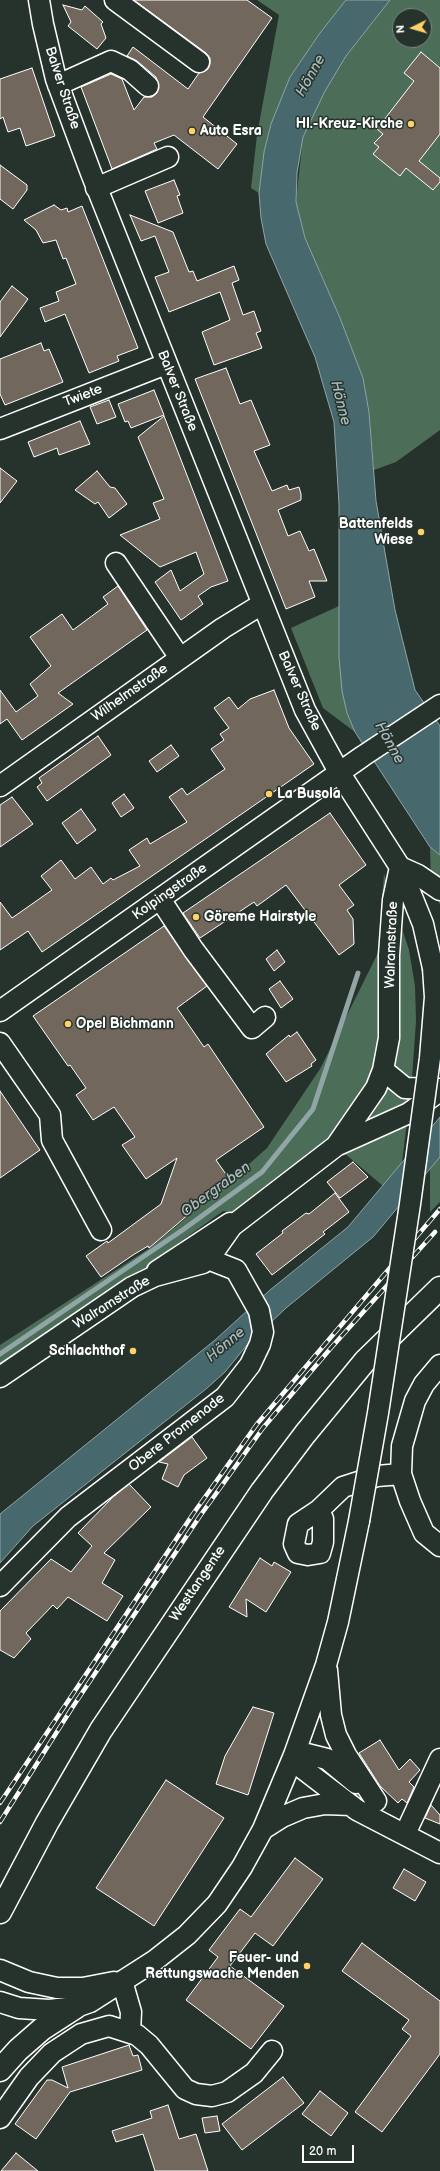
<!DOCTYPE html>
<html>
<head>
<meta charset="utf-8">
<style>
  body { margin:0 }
  #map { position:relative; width:440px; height:2171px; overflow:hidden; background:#26332d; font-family:"Balsamiq Sans",sans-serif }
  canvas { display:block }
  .north { position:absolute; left:392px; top:8px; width:40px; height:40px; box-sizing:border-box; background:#26332d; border:1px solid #7d8581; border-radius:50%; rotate:265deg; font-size:11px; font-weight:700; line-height:16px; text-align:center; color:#fff }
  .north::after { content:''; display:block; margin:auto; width:14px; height:18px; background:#ffd166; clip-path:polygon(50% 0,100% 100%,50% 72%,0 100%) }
  .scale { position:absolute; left:302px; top:2145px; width:52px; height:18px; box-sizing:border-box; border:2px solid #fff; border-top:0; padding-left:5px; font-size:12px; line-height:14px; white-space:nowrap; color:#fff; -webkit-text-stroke:3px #26332d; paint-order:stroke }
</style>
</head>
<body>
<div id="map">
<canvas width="440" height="2171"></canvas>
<div class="north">N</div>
<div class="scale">20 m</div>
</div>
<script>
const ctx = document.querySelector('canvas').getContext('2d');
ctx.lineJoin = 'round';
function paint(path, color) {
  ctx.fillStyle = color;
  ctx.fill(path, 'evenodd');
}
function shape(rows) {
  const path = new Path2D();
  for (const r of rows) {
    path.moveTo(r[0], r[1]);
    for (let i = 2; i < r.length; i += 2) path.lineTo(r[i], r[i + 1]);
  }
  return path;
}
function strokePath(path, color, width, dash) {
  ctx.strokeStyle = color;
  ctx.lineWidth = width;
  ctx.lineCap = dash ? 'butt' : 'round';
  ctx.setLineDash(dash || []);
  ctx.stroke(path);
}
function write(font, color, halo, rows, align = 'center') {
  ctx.font = font + ' "Balsamiq Sans",sans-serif';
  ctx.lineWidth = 3;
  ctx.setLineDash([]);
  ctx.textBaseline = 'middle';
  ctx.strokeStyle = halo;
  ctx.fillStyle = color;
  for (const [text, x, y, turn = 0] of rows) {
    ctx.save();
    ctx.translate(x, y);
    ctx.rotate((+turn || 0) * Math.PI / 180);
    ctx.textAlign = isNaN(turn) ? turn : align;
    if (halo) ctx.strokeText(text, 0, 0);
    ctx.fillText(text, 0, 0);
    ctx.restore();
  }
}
paint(shape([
  [257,0,346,0,320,33,290,77,271,124,264,152,259,193,251,188,257,135,279,15],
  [390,0,440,0,440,430,396,462,374,470,369,410,363,378,340,318,305,238,296,202,303,137,325,91,346,56],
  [400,16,424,16,424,40,400,40],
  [339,606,339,656,347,713,355,732,323,708,291,628],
  [430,847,440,855,440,905,431,884],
  [384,874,409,950,415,986,416,1021,412,1078,402,1163,383,1186,336,1146,246,1214,223,1211,148,1265,144,1279,0,1377,0,1345,150,1248,192,1213,189,1209,230,1181,267,1148,320,1069,378,953],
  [440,1156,440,1202,430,1212,430,1168]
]), '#4c6e59');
const water = shape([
  [346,0,390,0,346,56,325,91,303,137,297,173,296,202,305,238,340,318,363,378,369,412,376,501,395,610,415,690,440,726,440,855,430,847,355,732,347,713,342,691,339,657,339,504,334,422,315,357,266,244,261,218,259,193,264,152,271,124,290,77,320,33,346,0],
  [440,1117,440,1157,373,1237,286,1308,247,1345,225,1372,206,1389,33,1526,0,1563,0,1514,215,1340,270,1290,348,1227,440,1117]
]);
paint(water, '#47696d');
strokePath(water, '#91a5a7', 1);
strokePath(shape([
  [0,1354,184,1229,262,1172,313,1109,358,973]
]), '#91a5a7', 5);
const building = shape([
  [134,0,247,0,272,18,203,117,237,144,218,169,174,135,154,143,157,149,112,169,81,87,111,74,122,79,134,110,144,97,152,97,157,93,159,88,156,77,137,61,127,56,133,47,188,89,199,73,208,69,210,64,210,58,206,53,134,0],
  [63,5,82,10,85,6,103,22,101,24,106,38,97,49,68,26,71,22,63,5],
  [421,52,440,68,440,134,419,161,440,178,440,182,433,190,406,168,400,176,373,154,379,147,374,143,383,134,377,129,414,81,404,73,421,52],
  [32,68,55,136,26,146,20,128,8,132,3,117,0,119,0,79,32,68],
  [0,165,27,185,27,190,13,209,0,199,0,165],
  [174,180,180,195,177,196,183,213,158,223,145,191,174,180],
  [54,205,61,210,67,208,68,212,82,206,138,348,117,356,119,361,89,373,65,314,45,322,40,308,59,301,56,292,76,284,66,258,63,259,56,240,43,243,36,230,24,220,54,205],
  [130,215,173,232,189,272,193,271,197,281,234,266,239,280,232,283,243,315,254,311,261,331,256,333,262,348,214,365,202,332,230,320,220,292,169,312,155,277,169,272,155,236,141,241,130,215],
  [12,286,28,299,0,337,0,302,12,286],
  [41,343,44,351,49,349,63,382,5,405,0,394,0,359,41,343],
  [226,368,240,404,251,400,270,445,254,451,272,491,287,485,289,490,299,487,301,494,301,500,278,510,288,536,300,531,309,551,314,549,327,581,309,581,315,597,286,609,195,379,226,368],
  [154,390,164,415,131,428,128,421,125,422,118,404,154,390],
  [109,400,116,417,97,424,90,407,109,400],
  [164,416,228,581,211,587,198,596,203,604,181,620,155,582,171,570,180,591,204,574,196,552,160,567,120,535,160,519,153,503,164,499,138,437,164,416],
  [80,421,90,444,59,455,57,448,34,457,28,442,80,421],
  [0,468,17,481,0,503,0,468],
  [97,471,110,487,115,488,127,504,109,518,98,502,95,504,75,490,97,471],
  [118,586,147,630,58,693,73,704,22,740,7,719,0,724,0,690,16,712,38,696,30,684,51,666,30,637,62,614,73,630,108,604,103,597,118,586],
  [274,690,289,728,314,764,42,952,28,931,0,950,0,902,12,918,52,890,41,876,61,860,75,879,91,867,103,884,111,878,113,880,140,866,129,850,147,838,150,844,187,822,169,797,182,788,187,795,225,769,211,749,224,740,220,734,229,728,214,708,229,697,238,709,250,699,274,690],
  [98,736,111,755,47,801,37,787,42,783,39,778,98,736],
  [171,745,179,756,157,772,149,761,171,745],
  [124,794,134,808,121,817,112,803,124,794],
  [12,797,33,824,0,847,0,805,12,797],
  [81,809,96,830,77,844,62,823,81,809],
  [330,813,366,865,339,885,354,905,347,910,353,919,354,944,339,955,286,885,257,906,254,902,200,938,183,913,330,813],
  [164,926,207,986,177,1008,204,1047,208,1044,264,1127,216,1160,230,1180,186,1209,189,1214,149,1248,148,1246,133,1255,101,1277,86,1256,107,1241,108,1243,161,1204,177,1158,146,1179,122,1145,135,1137,114,1107,93,1120,76,1095,86,1088,70,1065,68,1066,33,1016,164,926],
  [277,950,285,962,274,971,266,959,277,950],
  [280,981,293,999,281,1008,269,989,280,981],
  [297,1032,316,1060,311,1064,312,1066,286,1082,266,1054,289,1035,290,1037,297,1032],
  [0,1091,40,1150,0,1178,0,1091],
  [353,1162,368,1177,340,1198,327,1182,353,1162],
  [335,1193,349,1212,323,1232,325,1234,272,1275,256,1254,283,1233,282,1231,306,1213,309,1214,335,1193],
  [192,1437,207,1458,184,1475,178,1487,162,1479,168,1464,159,1462,192,1437],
  [129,1484,151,1507,104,1553,115,1560,102,1583,123,1596,107,1621,68,1597,57,1609,53,1605,26,1633,31,1639,14,1658,0,1650,0,1611,51,1559,71,1572,92,1546,78,1533,113,1497,129,1484],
  [260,1558,272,1566,274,1562,291,1572,266,1612,246,1599,247,1617,229,1607,260,1558],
  [253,1707,274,1713,248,1795,216,1784,225,1756,253,1707],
  [380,1740,399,1770,410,1759,420,1770,409,1782,414,1787,407,1803,402,1799,398,1803,380,1786,359,1753,380,1740],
  [166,1780,224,1818,154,1926,96,1888,166,1780],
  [431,1805,440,1815,440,1824,425,1818,431,1805],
  [295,1858,323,1879,273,1946,255,1933,230,1966,284,2006,251,2049,186,2000,218,1957,209,1950,240,1909,251,1917,295,1858],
  [404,1869,426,1882,415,1901,393,1888,404,1869],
  [362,1943,440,2001,440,2054,382,2132,355,2112,411,2036,402,2029,409,2020,342,1971,362,1943],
  [129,2045,133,2056,138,2055,142,2070,70,2092,36,2139,15,2124,47,2080,52,2080,68,2088,62,2067,129,2045],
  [283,2077,304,2103,242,2150,222,2124,283,2077],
  [320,2091,348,2113,331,2136,302,2114,320,2091],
  [168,2105,179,2139,196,2134,208,2171,155,2171,143,2134,116,2142,112,2131,152,2118,150,2111,168,2105],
  [217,2116,220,2131,205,2133,202,2118,217,2116],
  [16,2153,38,2171,1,2171,16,2153]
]);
paint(building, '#72675c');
strokePath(building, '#fff', 1);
const minor = shape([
  [39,0,43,24,56,79,91,173,305,710,339,772,400,867,423,924,433,968],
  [115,0,199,62],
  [58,85,111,61,130,70,148,86],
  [96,188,168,157],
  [0,429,166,364],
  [116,563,180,658],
  [0,786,223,628,262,604],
  [400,867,418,875,440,890],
  [160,899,193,949,252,1028,265,1017],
  [0,1011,363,756,440,705],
  [0,1043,50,1115,52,1140,101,1230],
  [383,1070,405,1088,440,1089],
  [338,1145,409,1113,440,1091],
  [157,1271,230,1223],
  [440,1365,424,1384,415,1401,402,1446,401,1474,410,1501,424,1533,440,1546],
  [0,1377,132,1287,155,1276,203,1263,213,1253,232,1226,336,1146,376,1088,383,1070,389,1038,389,955,393,900,400,867],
  [319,1510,323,1519,323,1542,320,1553,308,1555,298,1553,294,1544,298,1524,319,1510,343,1487,377,1476,401,1474],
  [0,1586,68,1517,225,1397,250,1365,260,1344,263,1332,259,1311,236,1270,208,1259],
  [327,1670,331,1715,336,1735,346,1755,376,1801],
  [294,1755,302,1768,357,1810,440,1853],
  [294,1755,307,1754,327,1759,356,1783],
  [263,1829,282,1817,303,1808,325,1804,351,1805],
  [405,1834,440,1759],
  [0,1970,29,1982,57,1988,83,1988,114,1982],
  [122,1981,131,2012,130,2032],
  [0,2002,19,2008,49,2010,76,2007,90,2002,154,1961,187,1935,217,1904,242,1867,263,1829,294,1755,326,1665,338,1622,359,1521],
  [0,2118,29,2077,52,2053,81,2034,109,2026,137,2035,149,2045,185,2089,196,2094,212,2096,227,2092,254,2073,272,2051]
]);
const major = shape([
  [0,1912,47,1823,101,1730,262,1491,305,1434,365,1361,440,1288],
  [0,2070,18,2050,42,2029,76,2007]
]);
strokePath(minor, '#fff', 23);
strokePath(major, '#fff', 25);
strokePath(minor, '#26332d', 20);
strokePath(major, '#26332d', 22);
const rail = shape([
  [0,1803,193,1514,257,1424,440,1209],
  [0,1822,72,1708,200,1516,263,1428,330,1349,435,1232]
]);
strokePath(rail, '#fff', 4.5);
strokePath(rail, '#26332d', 3, [9]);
const minorBridge = shape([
  [359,1521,378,1413,410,1204,430,1058,435,997,433,968]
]);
strokePath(minorBridge, '#fff', 23, []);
strokePath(minorBridge, '#26332d', 20);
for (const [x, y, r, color] of [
  [411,124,4,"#ffd166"],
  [192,131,4,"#ffd166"],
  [421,532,4,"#ffd166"],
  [269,794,4,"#ffd166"],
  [196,917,4,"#ffd166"],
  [68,1024,4,"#ffd166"],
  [133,1351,4,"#ffd166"],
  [307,1966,4,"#ffd166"]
]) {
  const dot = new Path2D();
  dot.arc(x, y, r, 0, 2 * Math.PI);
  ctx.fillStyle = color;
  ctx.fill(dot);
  strokePath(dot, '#26332d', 1.5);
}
write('14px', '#fff', '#26332d', [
  ["Balver Straße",62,88,72],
  ["Balver Straße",177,391,68],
  ["Twiete",83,396,-21],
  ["Balver Straße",299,691,66],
  ["Wilhelmstraße",130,693,-35],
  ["Kolpingstraße",170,892,-35],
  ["Walramstraße",392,945,-88],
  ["Walramstraße",112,1303,-32],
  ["Obere Promenade",177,1433,-38],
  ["Westtangente",198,1584,-56]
]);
write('bold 14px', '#fff', '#26332d', [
  ["Hl.-Kreuz-Kirche",403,124],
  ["Auto Esra",200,131,"left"],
  ["Battenfelds",413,524],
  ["Wiese",413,540],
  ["La Busola",277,794,"left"],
  ["Göreme Hairstyle",204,917,"left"],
  ["Opel Bichmann",76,1024,"left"],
  ["Schlachthof",125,1351],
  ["Feuer- und",299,1958],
  ["Rettungswache Menden",299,1974]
], 'right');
write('italic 15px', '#acbcbd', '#26332d', [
  ["Hönne",311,76,-61],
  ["Hönne",340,403,76],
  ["Hönne",389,743,61],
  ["Obergraben",216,1190,-36],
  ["Hönne",226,1345,-40]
]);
</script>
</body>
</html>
